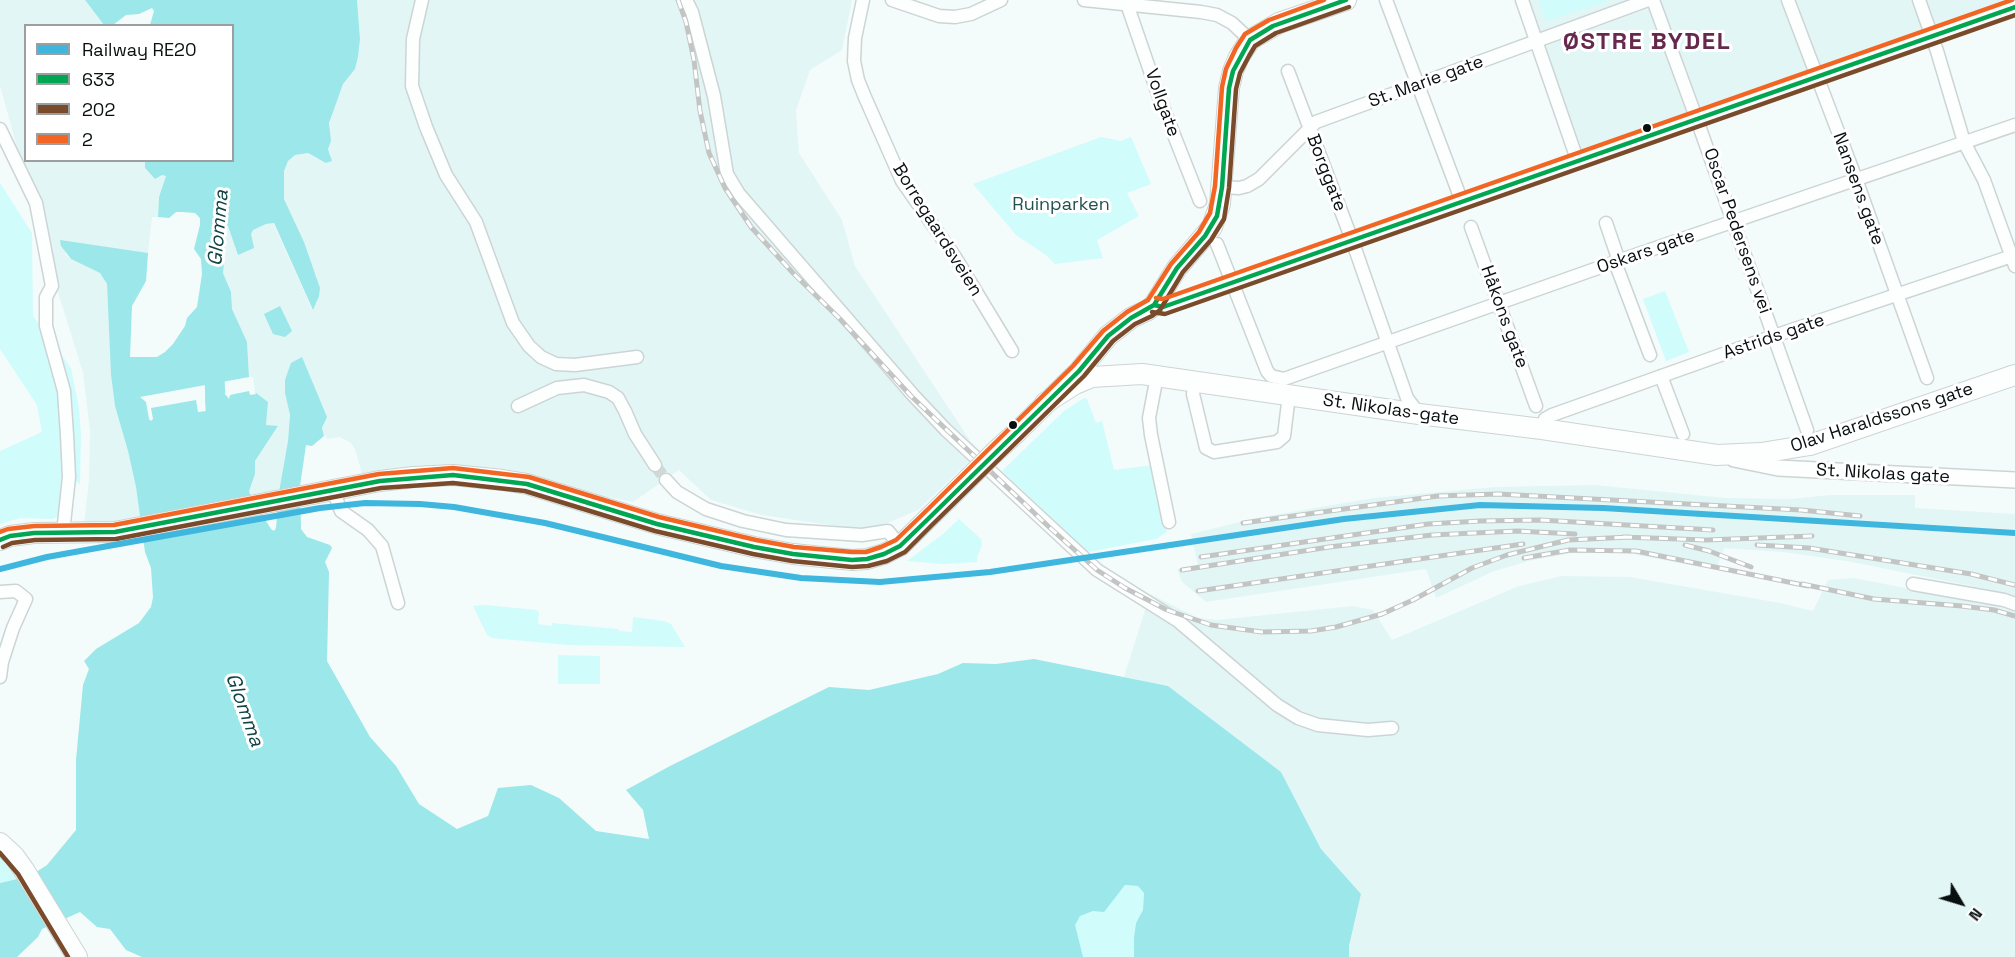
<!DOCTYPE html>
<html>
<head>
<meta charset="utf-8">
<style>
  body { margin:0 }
  #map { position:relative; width:2015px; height:957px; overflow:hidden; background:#f4fbfb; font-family:"Space Grotesk",sans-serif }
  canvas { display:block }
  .legend { position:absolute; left:24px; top:24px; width:210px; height:138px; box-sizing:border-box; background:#fff; border:2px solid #9c9f9f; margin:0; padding:8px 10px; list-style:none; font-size:18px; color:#080f0f }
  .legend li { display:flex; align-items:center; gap:12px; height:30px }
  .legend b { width:30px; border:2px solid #9c9f9f }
  .north { position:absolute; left:1931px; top:873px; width:60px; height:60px; -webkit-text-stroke:4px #fff; paint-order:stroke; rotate:128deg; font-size:16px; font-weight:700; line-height:24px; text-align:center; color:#080f0f }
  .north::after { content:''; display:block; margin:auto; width:21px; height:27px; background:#080f0f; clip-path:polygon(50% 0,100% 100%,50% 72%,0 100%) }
</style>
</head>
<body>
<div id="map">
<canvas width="2015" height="957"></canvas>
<ul class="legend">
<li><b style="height:8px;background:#3eb6de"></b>Railway RE20</li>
<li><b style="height:8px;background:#00a651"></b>633</li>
<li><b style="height:8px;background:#7a4b2a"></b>202</li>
<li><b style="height:8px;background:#f26522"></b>2</li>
</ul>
<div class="north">N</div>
</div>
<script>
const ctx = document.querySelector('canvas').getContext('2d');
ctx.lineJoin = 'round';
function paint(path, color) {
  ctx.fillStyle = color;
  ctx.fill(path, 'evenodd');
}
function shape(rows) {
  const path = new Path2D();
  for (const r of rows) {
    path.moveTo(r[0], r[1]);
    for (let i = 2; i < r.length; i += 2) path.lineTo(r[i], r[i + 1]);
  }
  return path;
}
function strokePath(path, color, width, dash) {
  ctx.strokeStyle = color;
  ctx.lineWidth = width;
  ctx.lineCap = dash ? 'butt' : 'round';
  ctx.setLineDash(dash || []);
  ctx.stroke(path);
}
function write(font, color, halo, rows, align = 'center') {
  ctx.font = font + ' "Space Grotesk",sans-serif';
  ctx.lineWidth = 6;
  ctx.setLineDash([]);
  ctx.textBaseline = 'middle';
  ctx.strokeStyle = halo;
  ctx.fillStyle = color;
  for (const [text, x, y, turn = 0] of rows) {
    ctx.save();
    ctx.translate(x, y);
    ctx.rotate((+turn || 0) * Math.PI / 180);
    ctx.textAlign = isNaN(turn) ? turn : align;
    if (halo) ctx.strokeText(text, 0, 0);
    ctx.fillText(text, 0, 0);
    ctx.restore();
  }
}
paint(shape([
  [0,0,85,0,104,25,26,26,26,160,145,161,145,168,155,179,162,175,166,176,159,197,158,217,152,217,148,253,61,241,66,255,71,259,100,273,107,284,111,375,115,406,128,451,136,487,141,518,114,523,84,525,89,480,90,431,83,373,52,273,0,86],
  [357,0,852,0,842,50,810,70,796,110,799,153,842,220,855,266,971,442,980,451,918,510,878,527,850,528,762,515,711,500,679,470,633,502,609,497,607,502,519,474,363,477,355,449,351,443,340,437,327,439,322,431,325,420,285,393,290,415,288,441,279,492,251,497,249,491,255,461,278,427,266,426,268,402,255,392,253,377,249,377,247,343,232,309,231,292,223,273,222,227,223,224,228,225,238,255,253,230,266,224,273,223,312,309,317,277,310,263,304,242,284,199,284,171,288,161,295,155,308,153,317,159,331,155,328,149,331,141,329,132,331,113,343,84,355,69,358,57,360,39],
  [1522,0,2015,0,2015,7,1578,162],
  [1595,485,1725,498,1790,499,1830,495,1915,495,1915,508,2015,514,2015,597,1986,589,1847,561,1783,552,1724,548,1716,570,1627,553,1572,553,1528,561,1492,572,1436,598,1426,569,1206,602,1182,582,1177,569,1198,565,1191,534,1256,518,1374,498,1495,487],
  [1562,576,1630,577,1780,603,1813,611,1828,580,1854,578,1992,605,2015,612,2015,957,1349,957,1349,946,1361,894,1321,849,1281,772,1168,686,1124,677,1150,594,1198,618,1217,620,1353,606,1373,610,1392,640,1519,586]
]), '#e2f6f6');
paint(shape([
  [1539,0,1611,0,1546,21],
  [1101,137,1121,141,1131,137,1151,184,1127,193,1139,216,1097,240,1103,258,1055,264,1046,255,1016,235,973,184],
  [0,183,32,233,33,316,71,368,79,408,81,435,80,484,64,475,60,502,60,515,53,519,20,518,0,524,0,451,42,432,37,405,0,349],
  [1665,291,1689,352,1666,361,1643,299],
  [1084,398,1087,399,1096,423,1102,421,1114,470,1153,465,1167,532,1156,539,1088,552,1002,471,1064,411],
  [959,519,981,539,982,545,977,557,977,562,942,564,907,561,943,534],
  [486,605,536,610,539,612,538,624,552,626,552,623,618,629,619,631,632,632,633,617,664,621,671,624,685,647,568,645,492,638,487,635,473,606],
  [558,655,600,656,600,684,558,684],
  [0,855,12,869,17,879,0,883],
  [1125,885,1138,886,1144,893,1143,910,1136,923,1134,937,1134,957,1083,957,1074,925,1080,916,1093,911,1104,911]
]), '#d0fcfc');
paint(shape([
  [85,0,357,0,360,39,358,57,355,69,343,84,329,123,331,141,328,149,332,161,326,163,308,153,295,155,288,161,284,171,284,199,304,242,320,288,319,296,313,310,274,223,266,224,253,230,251,234,254,248,238,255,228,226,224,224,222,227,225,250,223,273,231,292,232,309,247,342,249,377,140,397,146,402,149,419,151,421,153,419,151,408,196,400,198,412,207,411,205,399,226,395,229,399,230,395,249,391,250,395,256,394,255,392,268,402,266,425,278,426,255,461,255,474,249,491,251,497,271,529,274,531,276,528,279,492,288,441,290,415,285,393,285,380,291,363,302,357,327,417,322,428,324,436,312,446,306,445,300,486,301,529,307,537,330,545,332,548,325,562,329,572,327,661,370,737,396,766,419,804,457,829,488,816,498,788,531,785,559,798,596,831,649,839,643,810,626,790,670,766,829,687,869,690,938,674,963,663,996,664,1034,659,1168,686,1281,772,1321,849,1361,894,1349,946,1349,957,1134,957,1134,937,1136,923,1143,910,1144,893,1138,886,1125,885,1104,912,1093,911,1080,916,1075,925,1083,957,142,957,126,950,110,929,97,927,80,912,42,929,38,937,17,957,0,957,0,883,30,876,47,865,76,830,76,760,83,685,89,669,84,661,96,649,139,623,151,607,153,597,151,568,145,552,136,487,128,451,115,406,111,375,107,284,100,273,71,259,61,246,60,240,148,253,146,281,132,306,130,357,157,357,165,352,173,344,185,326,187,318,197,307,202,274,201,259,194,249,200,225,200,218,195,213,182,212,176,212,169,218,158,217,159,197,166,176,162,175,155,179,145,168,145,161,232,160,232,26,150,25,154,11,152,8,139,14,126,15,113,25,104,25],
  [280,306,292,331,285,337,273,334,264,314]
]), '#9be7e9');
strokePath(shape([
  [214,359,216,423]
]), '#9be7e9', 20);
strokePath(shape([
  [655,465,666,480]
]), '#d1d8d8', 12, [12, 6]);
const minor = shape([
  [422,0,413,39,412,86,426,127,446,175,476,222,513,323,529,346,541,357,556,364,575,365,637,357],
  [686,0,692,12,714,96,727,174,739,194,913,395,946,430,1097,570,1178,621,1277,705,1298,718,1318,725,1368,730,1392,728],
  [863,0,855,38,854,61,858,80,864,95,902,181,955,257,1012,351],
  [892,0,939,16,955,17,971,14,1001,0],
  [1084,0,1201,12,1217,15,1232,23,1250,40],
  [1386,0,1462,202],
  [1522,0,1578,162],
  [1653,0,1697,120,1807,430],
  [1788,0,1856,179,1927,378],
  [1919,0,1937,51,1964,142,1984,180,2015,266],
  [1127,4,1159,97,1200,201],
  [1288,71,1352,240,1407,398,1419,414],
  [0,129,36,203,52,286,46,297,46,326,64,391,67,435,69,477,63,533],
  [1222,187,1239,188,1247,186,1259,179,1316,122,1648,0],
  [1606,223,1619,261],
  [1471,227,1536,406],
  [1217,244,1267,371,1271,376,1284,379,1615,262,2015,125],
  [1615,262,1650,355],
  [1154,305,1163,307,1200,294,2015,7],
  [1157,376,1149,418,1151,435,1169,522],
  [1661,376,1683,434],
  [1195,382,1193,394,1206,448,1214,452,1277,442,1284,436,1289,395],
  [518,406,557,388,584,385,609,392,618,398,625,411,635,434,655,465],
  [1542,429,1545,419,1552,415,1774,336,2015,255],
  [666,480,677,492,706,509,743,521,786,530,862,535,888,531,900,546],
  [336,490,336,498,341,511,368,530,382,546,398,603],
  [1913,584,2004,600,2015,604],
  [0,592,16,591,26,599,13,628,2,662,0,677]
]);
const tertiary = shape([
  [1734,459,1778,468,2015,480]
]);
const primary = shape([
  [1045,403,1075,384,1092,377,1142,374,1419,414,1542,429,1717,455,1761,453,1810,445,2015,375],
  [995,452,1017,432,1079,371,1108,336,1131,318,1148,310,1154,305,1177,268,1212,227,1220,204,1229,88,1233,71,1239,57,1250,40,1279,23,1346,0],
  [0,540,10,536,34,533,115,532,380,481,414,477,453,475,503,480,527,484,657,524,754,547,793,554,852,560,867,559,884,554,900,546,969,478],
  [0,843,14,856,24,870,77,957]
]);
strokePath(minor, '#cdd4d4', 15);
strokePath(tertiary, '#cdd4d4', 18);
strokePath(primary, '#cdd4d4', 22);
strokePath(minor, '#fdfefe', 12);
strokePath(tertiary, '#fdfefe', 15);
strokePath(primary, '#fdfefe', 20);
const rail = shape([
  [678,0,686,22,694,60,700,111,709,153,725,188,751,227,793,273,840,319,911,396,1049,527,1097,570,1125,588,1167,610,1211,625,1262,632,1311,631,1336,627,1382,614,1413,600,1472,568,1507,555,1568,540,1630,537],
  [1243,523,1438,496,1498,494,1801,510,1860,516],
  [1623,537,1706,540,1812,536],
  [1685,545,1709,551,1751,567],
  [1757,545,1809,548,1971,574,2015,585],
  [1201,557,1428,524,1480,521,1540,520,1713,530],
  [1524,558,1570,550,1636,551,1808,586],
  [1182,570,1329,547,1432,535,1517,531,1575,534],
  [1802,584,1874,599,1962,606,1994,610,2015,616],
  [1198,591,1523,544]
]);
strokePath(rail, '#c3c5c5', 5);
strokePath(rail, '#fff', 3, [9]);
const primaryBridge = shape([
  [969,478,995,452]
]);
strokePath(primaryBridge, '#cdd4d4', 22, []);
strokePath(primaryBridge, '#fdfefe', 20);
strokePath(shape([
  [1154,305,1163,307,2015,7],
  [0,540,10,536,34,533,115,532,380,481,453,475,527,484,657,524,754,547,793,554,852,560,867,559,884,554,900,546,927,520,1079,371,1108,336,1131,318,1154,305,1177,268,1205,236,1217,216,1222,187,1229,88,1233,71,1250,40,1273,26,1346,0]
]), '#00a651', 4.5);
strokePath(shape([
  [1152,312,1165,314,2015,15],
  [3,547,12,543,35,540,116,539,381,488,453,483,525,491,655,531,753,554,792,561,852,567,868,566,887,561,905,552,932,525,1084,376,1113,341,1135,324,1152,316,1160,310,1183,272,1211,240,1224,219,1229,188,1236,89,1240,73,1249,56,1255,46,1276,33,1349,7],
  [0,853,18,874,68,957]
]), '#7a4b2a', 4.5);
strokePath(shape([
  [1156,298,1163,299,2012,0],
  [0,532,8,529,34,526,114,525,379,474,453,468,529,477,659,517,756,540,794,547,852,552,866,552,881,547,896,540,922,515,1073,366,1103,331,1127,312,1148,300,1171,264,1199,232,1210,213,1215,186,1222,87,1226,69,1236,48,1245,34,1269,20,1324,0]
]), '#f26522', 4.5);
strokePath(shape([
  [0,569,47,557,320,508,365,503,420,504,454,507,545,523,721,566,801,578,880,582,990,572,1344,519,1480,505,1603,508,2015,533]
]), '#3eb6de', 6);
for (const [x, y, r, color] of [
  [1647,128,5,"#080f0f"],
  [1013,425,5,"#080f0f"]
]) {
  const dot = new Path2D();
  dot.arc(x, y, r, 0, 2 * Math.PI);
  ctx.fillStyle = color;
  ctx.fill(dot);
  strokePath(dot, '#fff', 2);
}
write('18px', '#080f0f', '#fff', [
  ["St. Marie gate",1426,82,-20],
  ["Vollgate",1162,103,70],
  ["Borggate",1326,173,69],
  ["Nansens gate",1858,189,70],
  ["Borregaardsveien",937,230,58],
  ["Oscar Pedersens vei",1737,231,71],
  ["Oskars gate",1646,252,-19],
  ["Håkons gate",1504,317,70],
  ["Astrids gate",1774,337,-19],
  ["St. Nikolas-gate",1391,410,8],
  ["Olav Haraldssons gate",1882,418,-18],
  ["St. Nikolas gate",1883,474,3]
]);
write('18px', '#215051', '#fff', [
  ["Ruinparken",1061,205]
]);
write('italic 20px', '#124445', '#fff', [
  ["Glomma",219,228,-85],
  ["Glomma",244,710,70]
]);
ctx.letterSpacing = '1.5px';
write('bold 24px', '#66284c', '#fff', [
  ["ØSTRE BYDEL",1647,42]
]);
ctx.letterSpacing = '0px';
</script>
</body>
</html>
